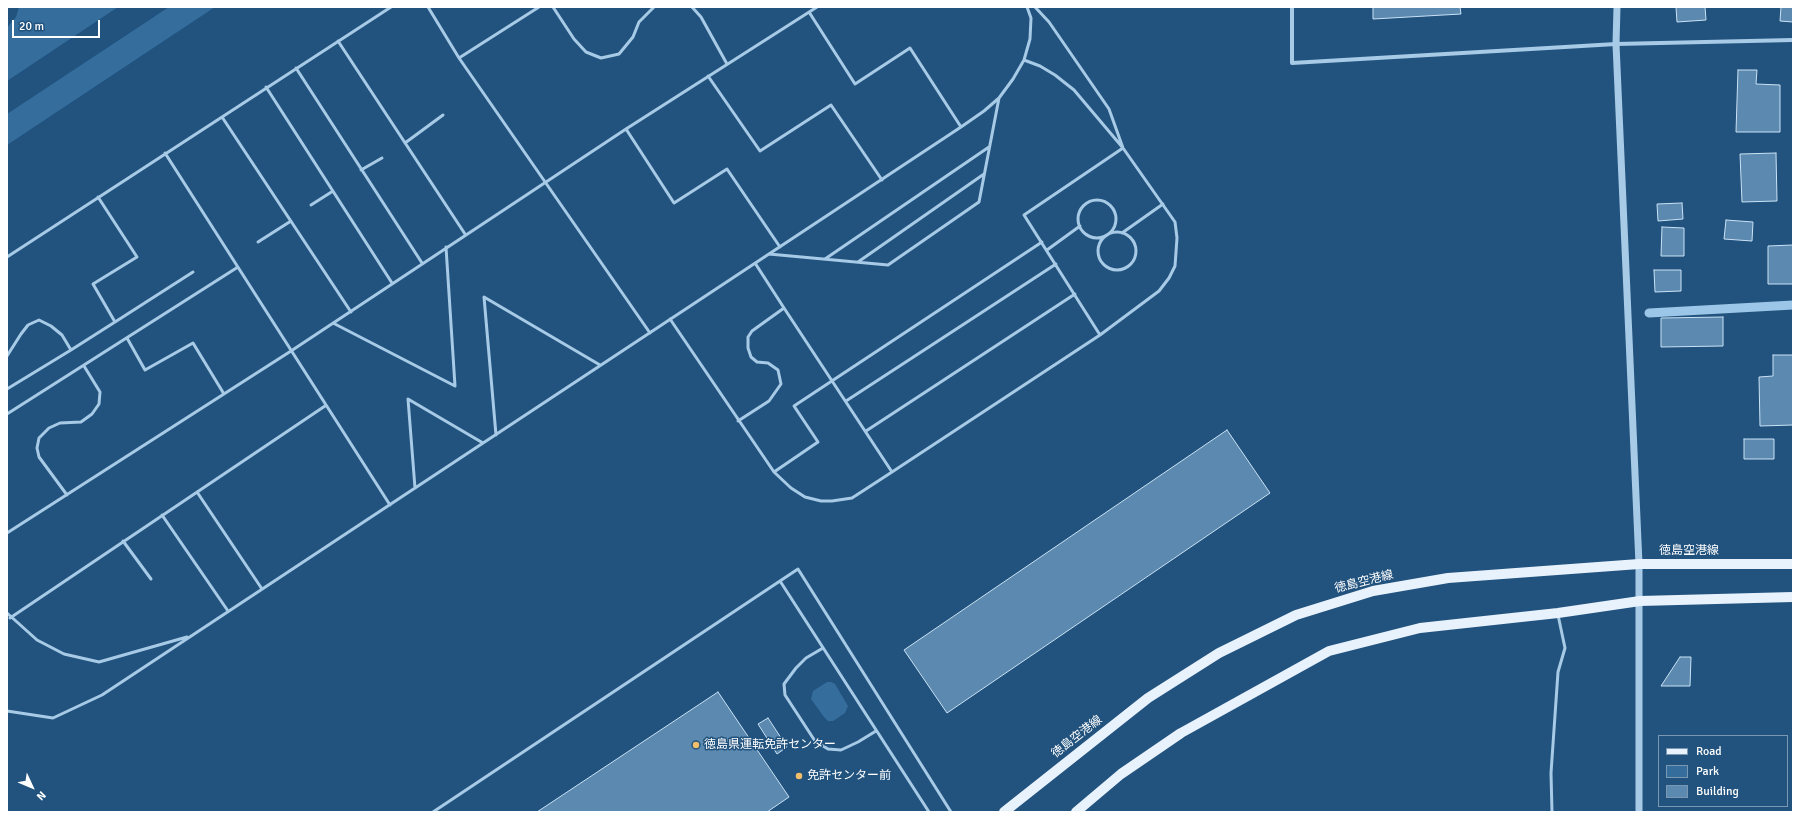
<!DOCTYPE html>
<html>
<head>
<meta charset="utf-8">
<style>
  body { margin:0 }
  #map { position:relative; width:1800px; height:819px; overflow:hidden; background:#22537e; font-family:Signika,sans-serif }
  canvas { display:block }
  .frame { position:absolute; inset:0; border:8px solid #fff; pointer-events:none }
  .legend { position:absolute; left:1658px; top:735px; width:130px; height:72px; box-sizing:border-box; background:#22537e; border:1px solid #7a98b2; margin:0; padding:5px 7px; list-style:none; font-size:12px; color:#fff }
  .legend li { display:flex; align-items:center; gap:8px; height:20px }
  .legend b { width:20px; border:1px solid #7a98b2 }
  .north { position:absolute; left:12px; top:767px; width:40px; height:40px; -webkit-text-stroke:3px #22537e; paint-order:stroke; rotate:134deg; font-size:11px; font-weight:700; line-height:16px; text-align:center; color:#fff }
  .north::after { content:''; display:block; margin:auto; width:14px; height:18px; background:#fff; clip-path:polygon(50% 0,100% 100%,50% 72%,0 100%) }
  .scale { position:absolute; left:12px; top:20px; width:88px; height:18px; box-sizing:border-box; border:2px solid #fff; border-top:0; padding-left:5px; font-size:12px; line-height:14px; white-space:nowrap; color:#fff; -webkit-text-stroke:3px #22537e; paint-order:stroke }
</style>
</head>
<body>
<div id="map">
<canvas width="1800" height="819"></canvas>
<div class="frame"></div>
<ul class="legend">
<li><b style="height:5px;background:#e8f2fd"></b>Road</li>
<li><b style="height:11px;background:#356d9c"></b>Park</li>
<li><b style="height:11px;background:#5b89af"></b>Building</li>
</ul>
<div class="north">N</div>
<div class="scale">20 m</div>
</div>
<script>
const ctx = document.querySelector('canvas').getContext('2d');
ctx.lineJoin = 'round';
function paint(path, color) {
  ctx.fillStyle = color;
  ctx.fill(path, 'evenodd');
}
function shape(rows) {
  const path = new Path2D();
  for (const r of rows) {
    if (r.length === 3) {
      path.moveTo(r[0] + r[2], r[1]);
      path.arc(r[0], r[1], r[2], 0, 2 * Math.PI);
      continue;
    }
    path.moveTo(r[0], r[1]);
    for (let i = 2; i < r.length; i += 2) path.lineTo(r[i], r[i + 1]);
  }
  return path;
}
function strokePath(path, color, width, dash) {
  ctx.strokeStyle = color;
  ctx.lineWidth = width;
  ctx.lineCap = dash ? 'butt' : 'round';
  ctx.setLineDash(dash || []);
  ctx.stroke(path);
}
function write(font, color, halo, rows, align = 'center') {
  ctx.font = font + ' Signika,"Noto Sans JP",sans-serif';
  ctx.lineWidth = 3;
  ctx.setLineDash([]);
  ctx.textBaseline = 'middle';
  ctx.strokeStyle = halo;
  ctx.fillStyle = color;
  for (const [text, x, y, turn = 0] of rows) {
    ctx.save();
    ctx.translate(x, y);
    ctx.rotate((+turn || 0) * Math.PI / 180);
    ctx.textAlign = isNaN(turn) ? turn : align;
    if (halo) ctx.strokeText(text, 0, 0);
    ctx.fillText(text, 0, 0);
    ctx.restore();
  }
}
paint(shape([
  [19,7,118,7,7,81,7,28,16,17],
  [169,7,215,7,7,145,7,114],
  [827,682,831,682,835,684,848,706,845,713,833,721,828,721,824,717,811,699,813,691]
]), '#356d9c');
strokePath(shape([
  [1649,313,1793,305]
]), '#9bc6e7', 9);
const building = shape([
  [1373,7,1460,7,1461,14,1373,19,1373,7],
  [1676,7,1705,7,1706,20,1677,22,1676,7],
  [1781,7,1793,7,1793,22,1780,21,1781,7],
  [1738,70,1757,70,1756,84,1780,85,1780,132,1736,132,1738,70],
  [1776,153,1777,201,1742,202,1740,154,1776,153],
  [1682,203,1683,219,1658,221,1657,204,1682,203],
  [1726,220,1753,222,1752,241,1724,239,1726,220],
  [1662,227,1684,228,1684,256,1661,256,1662,227],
  [1793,245,1793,284,1768,284,1768,246,1793,245],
  [1654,270,1681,270,1681,291,1655,292,1654,270],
  [1723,317,1723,346,1661,347,1661,318,1723,317],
  [1773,355,1793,355,1793,425,1760,426,1759,377,1773,376,1773,355],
  [1227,430,1270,493,947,713,904,650,1227,430],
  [1744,439,1774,439,1774,459,1744,459,1744,439],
  [1680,657,1691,657,1690,686,1661,686,1680,657],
  [718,692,789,797,767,812,537,812,718,692],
  [768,718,787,747,777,754,758,724,768,718]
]);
paint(building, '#5b89af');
strokePath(building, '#cae2f5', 1);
strokePath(shape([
  [428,7,459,58,650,333],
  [553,7,574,39,586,52,601,58,619,54,633,37,639,22,654,7],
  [692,7,701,17,727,64],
  [809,12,855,84,910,48,961,127],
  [338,41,465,234],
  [459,58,539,7],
  [1024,60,1040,66,1055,75,1074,90,1123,148,1024,215,1100,335],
  [296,68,422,263],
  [708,76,760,151,831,105,882,180],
  [266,87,392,283],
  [222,117,351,312],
  [626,129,674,203,727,169,780,247],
  [405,143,443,115],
  [165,153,390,505],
  [361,170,382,158],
  [1097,219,19],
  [311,205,333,191],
  [1117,251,19],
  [1122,233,1163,204],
  [258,242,291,221],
  [1047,250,1080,226],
  [769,254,888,265,979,202,999,98],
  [7,257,391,7],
  [825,259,989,147],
  [858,262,984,174],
  [784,308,892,472],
  [670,319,774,472,791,488,805,497,821,501,832,501,852,498,892,472,1100,335,1159,291,1169,278,1175,266,1177,238,1175,222,1123,148,1109,109,1049,22,1035,7],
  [115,322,193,272],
  [333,323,455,386,446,247],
  [127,338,145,370,193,343,224,394],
  [7,356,21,334,28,325,39,320,51,326,62,335,71,350,115,322,93,284,137,257,98,197],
  [7,389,71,350],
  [846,401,1056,264],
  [7,414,238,267],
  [738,421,769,401,781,384,778,370,768,363,757,362,751,357,748,348,748,337,752,331,784,308,755,263],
  [866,431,1075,294],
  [496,435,484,297,600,365],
  [774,472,818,442,794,406,1042,242],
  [415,488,408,399,483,443],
  [197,492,262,589],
  [67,495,39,457,37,448,39,438,49,428,60,423,81,422,92,414,99,404,100,392,84,366],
  [162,515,228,611],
  [7,533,291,351,626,129,817,7],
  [123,541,151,579],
  [780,581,929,812],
  [7,613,37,640,64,654,99,662,187,637],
  [10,618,325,406],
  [823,648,806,658,796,668,784,684,785,695,815,741,828,749,841,750,858,742,876,731],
  [7,711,53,718,102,695,961,127,984,111,999,98,1013,79,1024,60,1030,39,1031,18,1027,7],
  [433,812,798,569,951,812],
  [1552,812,1551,773,1558,672,1565,648,1558,615]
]), '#a7cae6', 3);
strokePath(shape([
  [1292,7,1292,63,1616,44,1793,40]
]), '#a7cae6', 4);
strokePath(shape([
  [1617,7,1616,44,1639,564,1639,812]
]), '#a7cae6', 7);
strokePath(shape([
  [1004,812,1148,698,1219,653,1296,615,1373,591,1448,578,1639,564,1793,564],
  [1076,812,1121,774,1181,733,1329,651,1420,628,1558,613,1640,601,1793,597]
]), '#e8f2fd', 10);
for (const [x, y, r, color] of [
  [696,745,4,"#f2be69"],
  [799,776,4,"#f2be69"]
]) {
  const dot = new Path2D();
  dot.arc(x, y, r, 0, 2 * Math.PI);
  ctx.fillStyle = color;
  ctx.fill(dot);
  strokePath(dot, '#22537e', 1.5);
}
write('12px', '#fff', '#22537e', [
  ["徳島空港線",1689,551],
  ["徳島空港線",1364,582,-14],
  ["徳島空港線",1077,737,-38]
]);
write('12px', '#fff', '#22537e', [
  ["徳島県運転免許センター",704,745],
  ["免許センター前",807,776]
], 'left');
</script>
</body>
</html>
